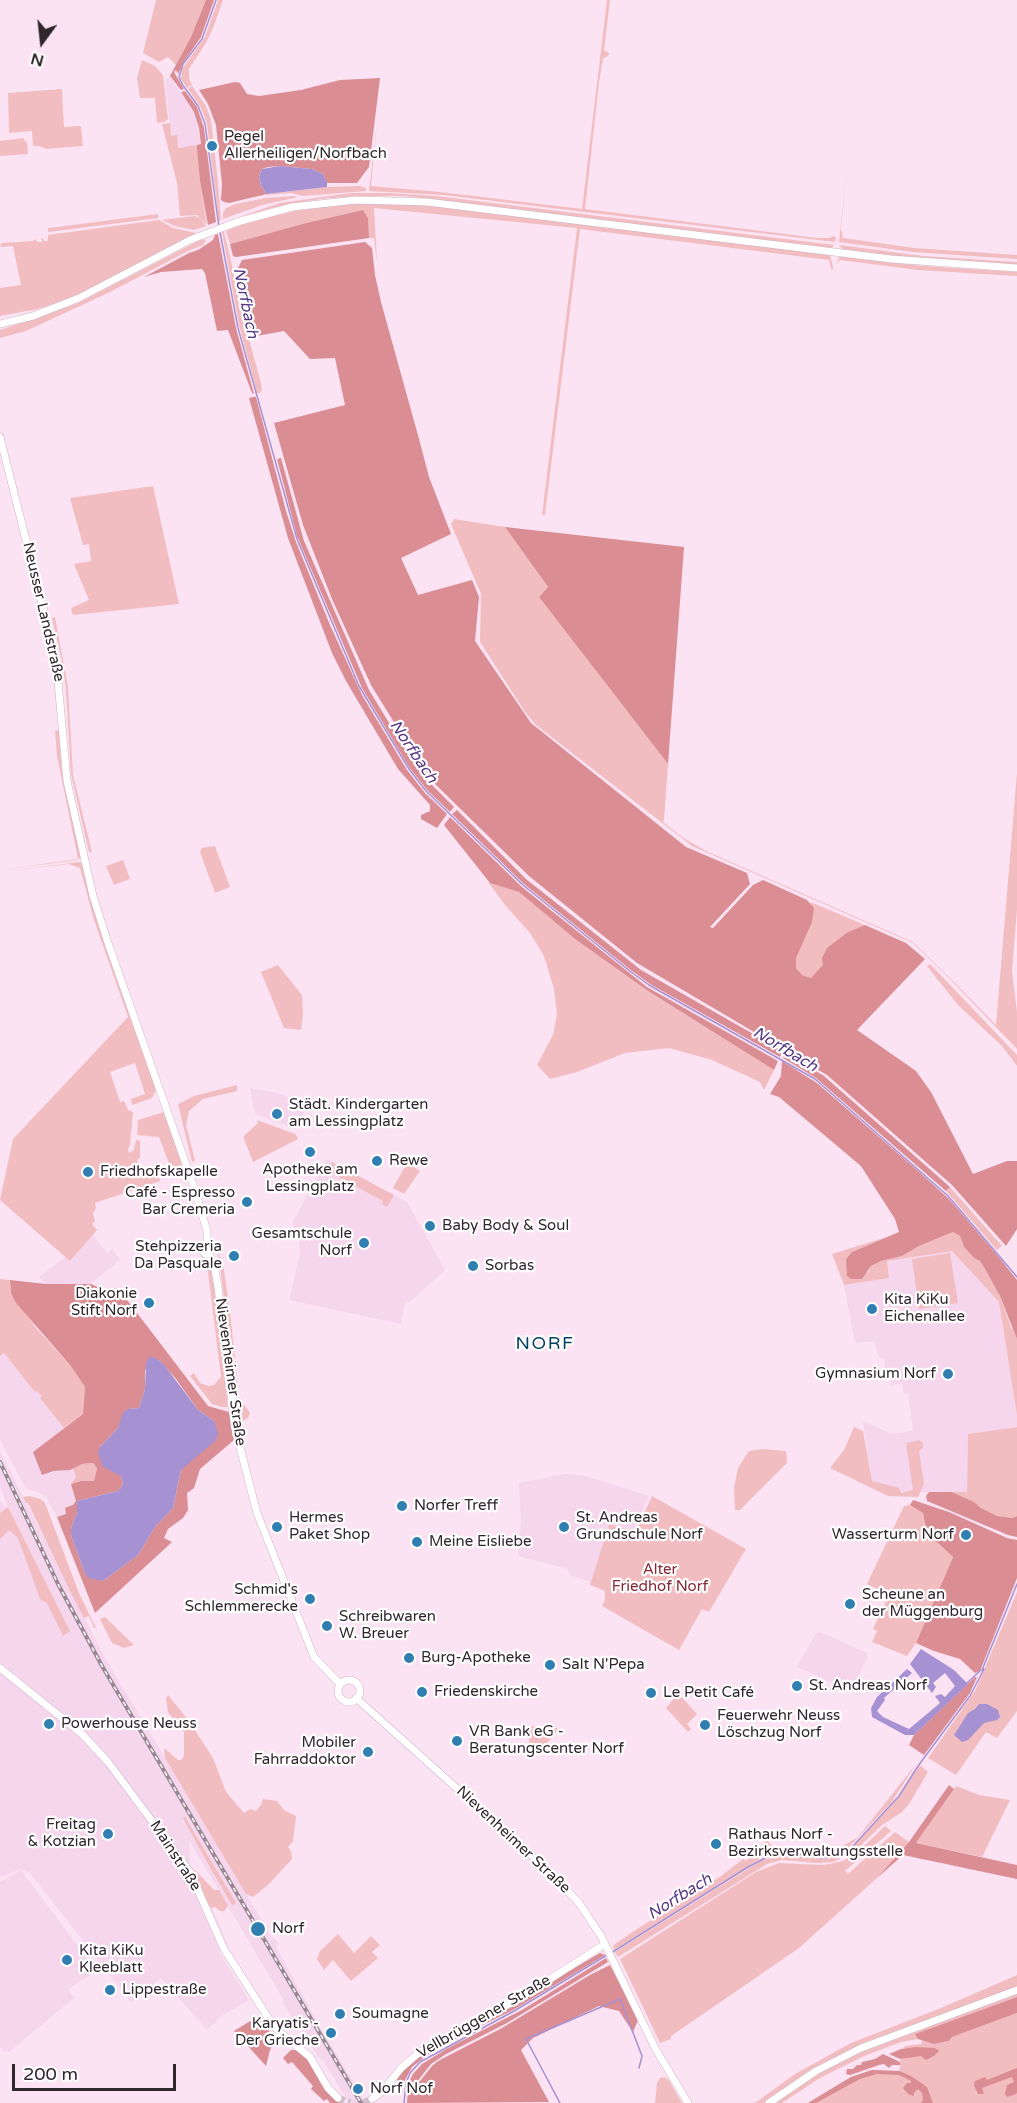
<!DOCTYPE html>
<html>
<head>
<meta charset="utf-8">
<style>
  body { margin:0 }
  #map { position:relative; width:1017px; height:2103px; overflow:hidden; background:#fbe3f4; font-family:"Varela Round",sans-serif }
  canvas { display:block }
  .north { position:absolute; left:12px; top:12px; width:60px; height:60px; -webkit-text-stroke:4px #fff; paint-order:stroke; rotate:195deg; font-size:16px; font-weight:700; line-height:24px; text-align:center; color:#30272d }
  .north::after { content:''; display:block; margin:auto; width:21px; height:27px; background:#30272d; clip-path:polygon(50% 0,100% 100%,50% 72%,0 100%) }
  .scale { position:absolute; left:12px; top:2064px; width:164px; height:27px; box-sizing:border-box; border:3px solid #30272d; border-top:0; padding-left:8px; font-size:18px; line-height:21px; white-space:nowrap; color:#30272d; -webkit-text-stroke:4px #fff; paint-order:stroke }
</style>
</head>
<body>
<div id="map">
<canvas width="1017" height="2103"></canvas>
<div class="north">N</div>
<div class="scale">200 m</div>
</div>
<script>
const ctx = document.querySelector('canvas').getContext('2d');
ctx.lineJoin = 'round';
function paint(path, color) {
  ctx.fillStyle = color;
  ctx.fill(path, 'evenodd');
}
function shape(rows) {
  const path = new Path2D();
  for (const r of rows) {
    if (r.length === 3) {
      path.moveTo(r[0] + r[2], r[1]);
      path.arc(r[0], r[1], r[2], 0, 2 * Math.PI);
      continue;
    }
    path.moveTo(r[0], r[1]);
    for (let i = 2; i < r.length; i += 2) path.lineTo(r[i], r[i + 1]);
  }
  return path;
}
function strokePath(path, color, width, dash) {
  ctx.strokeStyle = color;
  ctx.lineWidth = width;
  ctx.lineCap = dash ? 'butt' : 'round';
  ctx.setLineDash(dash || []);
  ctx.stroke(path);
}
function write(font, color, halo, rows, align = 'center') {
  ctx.font = font + ' "Varela Round",sans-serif';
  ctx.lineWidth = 4.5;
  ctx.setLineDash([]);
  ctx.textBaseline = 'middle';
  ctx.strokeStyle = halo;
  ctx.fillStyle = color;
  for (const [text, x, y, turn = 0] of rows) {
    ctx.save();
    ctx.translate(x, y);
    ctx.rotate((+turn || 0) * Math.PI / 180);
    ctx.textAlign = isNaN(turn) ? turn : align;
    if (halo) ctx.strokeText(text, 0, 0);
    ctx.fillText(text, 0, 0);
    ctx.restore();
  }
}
paint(shape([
  [169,77,195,112,201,145,178,148,171,136,165,80],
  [250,1088,277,1093,309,1104,296,1127,293,1128,255,1114],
  [327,1159,407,1202,445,1270,410,1302,405,1301,401,1324,289,1300,300,1253,299,1239,292,1223],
  [92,1234,107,1253,112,1249,120,1260,91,1284,46,1284,39,1277,65,1257,71,1261],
  [952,1251,999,1302,1017,1415,1017,1427,968,1434,967,1493,918,1492,901,1494,872,1481,863,1421,892,1434,913,1431,908,1393,904,1394,902,1383,891,1385,890,1377,886,1376,884,1359,880,1358,877,1353,875,1341,855,1343,844,1285,889,1278,886,1261],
  [4,1353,35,1391,37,1390,42,1396,40,1398,64,1428,33,1452,42,1475,73,1468,76,1477,71,1484,76,1501,67,1514,57,1517,46,1497,38,1492,26,1489,0,1440,0,1356],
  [0,1451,105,1658,265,1925,267,1925,269,1927,266,1928,269,1934,279,1943,276,1946,280,1954,320,2027,366,2103,349,2103,323,2060,319,2058,283,2003,283,1999,189,1840,190,1865,208,1904,211,1906,228,1946,219,1952,249,2000,223,2015,207,2030,161,1978,131,2002,30,1873,21,1869,0,1877,0,1501,9,1510,0,1487],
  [565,1474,586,1476,649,1496,634,1530,609,1523,591,1582,570,1575,568,1569,518,1556,521,1519,519,1483],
  [820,1632,867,1653,867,1658,851,1691,797,1667,816,1633],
  [21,1870,85,1956,94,1969,94,1973,68,1989,74,1998,9,2052,3,2051,0,2047,0,1882]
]), '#f5d6ec');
paint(shape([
  [156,0,206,0,191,37,176,65,168,57,159,62,143,53],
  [218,0,223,0,213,28,206,43,189,69,189,78,192,85,187,88,181,79,182,69,205,37],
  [607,0,610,0,604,50,609,53,608,56,603,58,599,83,585,209,817,238,829,238,833,236,836,237,835,242,444,195,369,191,377,122,371,186,440,192,582,209],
  [142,60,155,66,163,75,168,119,164,122,157,123,155,98,140,98,137,78],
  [192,86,206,106,211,120,218,183,221,220,219,221,207,124,201,108,188,89],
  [62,89,64,127,81,126,83,146,46,149,40,146,33,146,32,131,9,133,8,93],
  [170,123,171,136,177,135,178,148,197,145,200,181,207,225,197,215,180,216,177,183,162,124],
  [24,138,25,142,27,142,28,154,0,156,0,141],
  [847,170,841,229,843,238,914,248,1017,255,1017,259,913,252,839,242],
  [360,186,366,188,366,191,303,196,291,193,266,195,239,200,266,194,327,187],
  [351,193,387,193,436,196,834,245,831,248,404,196,358,196,320,199,273,208,236,218,280,203],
  [294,196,298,197,262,205,223,219,223,213,226,208,236,204,265,198],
  [352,203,411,204,460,209,830,255,833,267,832,272,829,260,580,229,545,515,542,515,577,228,374,208,377,262,374,238,369,238,368,218,363,210,306,223,230,244,226,231,251,221,295,211],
  [158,214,158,218,48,232,48,228,50,228],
  [194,216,200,218,206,226,194,230,175,226,162,220],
  [159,220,173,228,196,233,112,279,66,300,38,309,0,316,0,288,21,285,13,246,0,247,2,243,33,241,36,239,37,242,42,242,41,238,43,238,44,241,48,241,48,235],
  [222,232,224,232,231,261,241,310,261,383,262,390,260,393,257,393,239,325],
  [202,239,206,241,203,245,188,251,110,292,26,331,0,338,0,330,76,304],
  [839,245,923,256,1017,262,1017,265,887,255,842,249],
  [840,256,924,266,1017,272,1017,276,918,270,840,260,836,265],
  [153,486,179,604,73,615,71,608,89,600,74,564,91,561,89,544,83,545,70,498],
  [454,519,505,527,548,587,539,597,668,764,664,820,663,822,683,838,708,852,913,942,953,981,996,1025,1017,773,1017,910,1012,971,1017,1012,1017,1049,946,975,913,943,692,846,536,725,525,712,480,642,481,594,451,524],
  [55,617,68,687,73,775,92,852,89,852,71,774,66,689,62,661,52,618],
  [59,730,62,774,81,857,77,860,70,861,0,870,78,859,57,756,55,731],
  [215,846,230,887,215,893,200,852,202,848],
  [123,860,130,879,114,885,106,866],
  [80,862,82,864,97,921,156,1090,152,1098,132,1105,131,1099,145,1094,135,1063,110,1072,120,1102,124,1101,128,1110,133,1112,130,1145,128,1149,129,1153,134,1150,136,1140,140,1141,140,1158,137,1160,143,1175,148,1173,150,1177,158,1175,160,1181,95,1203,96,1208,93,1213,95,1221,92,1224,97,1230,70,1261,0,1200,13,1139,128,1017,94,920,80,868,69,864,0,872],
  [488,882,519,892,575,939,648,991,774,1070,764,1090,760,1082,712,1060,669,1048,625,1053,577,1072,550,1079,537,1065,553,1035,557,1014,554,989,544,956,530,933,505,905],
  [808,901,865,925,848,932,819,971,811,978,802,975,796,968,796,958,811,902],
  [930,964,1017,1055,1017,1066,1002,1046,958,1005,927,966],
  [278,965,302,995,303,1014,301,1030,284,1028,261,972],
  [237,1085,237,1091,203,1099,189,1111,186,1125,195,1161,192,1162,178,1104,194,1096],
  [164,1112,182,1165,166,1170,170,1166,159,1137,137,1135,138,1120],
  [257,1120,295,1134,298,1139,253,1162,244,1139,244,1136,258,1123],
  [332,1162,394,1195,387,1207,382,1204,383,1201,328,1171],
  [407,1163,420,1171,404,1194,393,1188],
  [950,1187,1002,1246,997,1250,946,1191],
  [953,1232,960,1236,964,1247,974,1258,980,1261,985,1269,1000,1296,1011,1327,1014,1331,1017,1339,1017,1415,999,1302,952,1251,887,1261,889,1278,844,1285,832,1254,887,1237,852,1252,868,1273,871,1266,881,1261,902,1256,919,1246],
  [218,1252,223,1264,230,1312,239,1397,250,1413,248,1418,243,1421,240,1421,237,1397],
  [950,1253,958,1303,919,1309,912,1259],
  [210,1263,213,1272,228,1407,222,1407,212,1404,190,1376,194,1373,200,1383,209,1386,214,1385,221,1377,207,1264],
  [0,1279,10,1280,11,1293,36,1328,70,1365,85,1387,83,1414,64,1428,40,1398,42,1396,37,1391,35,1392,4,1353,0,1356],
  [854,1427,863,1431,872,1481,899,1488,901,1493,913,1490,906,1443,919,1440,922,1442,923,1448,919,1451,924,1484,918,1497,888,1496,830,1468,844,1450],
  [1017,1427,1017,1516,1012,1518,997,1516,981,1508,974,1502,952,1492,967,1492,968,1434],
  [762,1449,786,1451,787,1463,740,1510,735,1510,734,1487,738,1468,749,1451],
  [93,1463,97,1468,94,1481,81,1481,71,1484,76,1477,73,1468,82,1464],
  [30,1496,40,1499,45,1503,79,1593,96,1628,94,1628,89,1616,84,1618,70,1591,28,1503,26,1503,23,1497],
  [652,1496,746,1549,709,1612,702,1609,679,1650,602,1606,605,1600,605,1591,590,1585,609,1524,636,1531],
  [910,1505,923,1513,927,1533,953,1557,916,1643,907,1656,872,1642,877,1631,873,1629,889,1595,867,1584,904,1506],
  [8,1507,70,1631,63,1636,47,1603,40,1599,18,1538,9,1530,0,1539,0,1513],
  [1017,1592,1017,1711,997,1738,986,1732,956,1775,928,1758,975,1691],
  [105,1617,134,1645,124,1648,112,1643,100,1619],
  [678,1693,697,1714,687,1724,691,1729,688,1732,666,1708],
  [168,1695,189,1721,213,1758,226,1792,244,1813,250,1809,256,1811,261,1805,263,1799,277,1801,284,1810,296,1816,293,1841,288,1847,291,1851,292,1859,269,1884,253,1897,246,1894,165,1758,164,1748,178,1760,181,1760,184,1756,184,1732,168,1712,166,1699],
  [530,1726,557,1728,557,1731,540,1752,529,1743],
  [917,1763,891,1803,846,1850,823,1857,785,1852,775,1853,763,1857,614,1950,613,1946,615,1944,634,1931,721,1876,743,1859,746,1861,767,1840,776,1851,798,1851,820,1855,834,1851,858,1837],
  [920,1765,928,1772,909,1804,902,1812,882,1825,853,1853,833,1862,817,1863,782,1860,767,1864,618,1957,615,1952,762,1860,784,1855,823,1859,835,1857,846,1853,892,1805],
  [956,1786,979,1795,1010,1800,982,1857,916,1843],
  [185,1817,236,1903,232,1905,207,1862,183,1818],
  [885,1826,891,1831,845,1871,848,1874,895,1832,909,1842,877,1878,799,1948,671,2036,671,2039,660,2043,620,1959,756,1872,779,1863,824,1865,843,1861,861,1849],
  [195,1870,214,1890,219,1890,228,1906,224,1911,220,1911,215,1907,212,1908,208,1904,193,1871],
  [338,1934,354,1953,371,1936,380,1945,372,1952,378,1958,351,1981,333,1960,324,1970,317,1959,320,1951],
  [1017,1975,1017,1987,818,2066,765,2103,755,2103,795,2074,851,2043,941,2008],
  [1017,1993,1017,1997,916,2034,918,2039,901,2042,864,2056,820,2078,782,2103,774,2103,810,2078,854,2055],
  [1017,2013,1017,2103,808,2103,851,2077,872,2070,899,2071,901,2064,900,2060,906,2057,904,2046,921,2044,922,2040,934,2044,949,2041,952,2037],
  [664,2077,668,2079,682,2103,655,2103,657,2083,660,2078]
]), '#f2bdc0');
paint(shape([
  [206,0,214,0,201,37,185,60,178,74,176,70,174,72,184,89,181,90,170,76,191,37],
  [380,78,369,167,357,183,327,183,323,174,312,169,280,166,268,167,262,169,259,177,261,185,266,194,229,203,224,202,221,200,222,184,216,125,208,104,199,90,235,82,240,83,247,94,259,96,301,90,340,80],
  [185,91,197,107,204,128,216,222,208,225,200,181,197,149,197,145,201,144,199,128,194,112,181,92],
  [363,210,368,218,369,238,236,257,233,256,230,244,306,223],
  [218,234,236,328,254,394,252,393,228,330,217,331,205,273,202,269,161,272,144,277,189,253,198,250,213,240,215,235],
  [365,242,372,248,375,275,381,302,419,439,429,477,451,534,401,558,418,595,472,580,479,597,475,641,531,723,686,847,747,873,750,884,710,927,713,928,753,885,763,880,807,900,814,908,812,922,796,958,796,968,802,975,811,978,823,965,822,958,827,948,848,932,865,925,906,943,925,959,857,1030,916,1071,931,1092,973,1174,1007,1161,1017,1161,1017,1229,1006,1246,952,1185,827,1075,637,963,529,876,432,781,421,766,371,685,332,599,303,525,274,423,345,405,335,358,310,359,284,331,251,337,237,270,242,260],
  [253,397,256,397,286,511,296,542,330,625,362,695,407,770,425,793,447,814,437,828,421,819,421,815,430,811,430,805,398,769,346,681,332,653,288,538,249,398],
  [281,458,304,541,369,690,416,767,427,780,454,807,450,812,427,790,409,767,362,688,297,536,277,459],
  [505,527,684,547,668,764,539,597,548,587],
  [457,810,526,879,641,970,783,1051,780,1057,650,984,632,971,524,884,452,814],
  [450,817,522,887,647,987,778,1061,774,1070,648,991,575,939,519,892,490,883,444,825],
  [786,1053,824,1076,950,1187,946,1191,816,1078,783,1058],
  [782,1061,817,1083,917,1170,949,1199,998,1256,1017,1280,1017,1339,1000,1296,985,1269,980,1261,974,1258,964,1247,960,1236,953,1232,919,1246,902,1256,881,1261,871,1266,862,1279,851,1279,847,1276,846,1259,852,1252,899,1232,895,1219,861,1166,779,1097,770,1094,781,1076],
  [10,1280,46,1284,91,1284,102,1289,118,1288,208,1406,229,1412,234,1440,200,1469,194,1488,187,1493,188,1510,183,1518,168,1529,164,1538,172,1542,95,1613,57,1517,66,1514,65,1508,73,1505,76,1501,71,1484,81,1481,94,1481,97,1468,93,1463,82,1464,70,1470,54,1471,42,1475,33,1452,83,1414,85,1387,70,1365,16,1303,11,1293],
  [159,1360,176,1379,198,1410,214,1421,181,1470,173,1508,155,1527,138,1555,103,1581,85,1574,71,1535,71,1529,77,1512,77,1501,118,1491,123,1485,121,1476,100,1447,118,1428,128,1409,139,1408,145,1389,145,1370],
  [929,1492,952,1492,974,1502,981,1508,997,1516,1012,1518,1017,1516,1017,1537,1008,1535,927,1501,926,1496],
  [913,1500,949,1512,1007,1538,1017,1540,1017,1578,980,1671,975,1673,960,1659,934,1651,916,1643,953,1557,927,1533,923,1513,910,1505],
  [975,1677,977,1677,970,1693,924,1755,909,1745,914,1735],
  [949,1785,954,1789,916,1843,1017,1865,1017,1879,903,1855,877,1878,909,1842],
  [600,1953,605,1955,513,2010,453,2040,426,2056,412,2067,404,2082,396,2080,407,2065,425,2052,513,2004],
  [606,1958,608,1962,507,2023,446,2054,431,2064,416,2083,408,2084,413,2074,422,2064,448,2048,522,2010],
  [610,1965,638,2020,633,2032,619,2011,599,2006,533,2038,521,2050,549,2102,407,2103,408,2090,416,2086,432,2066,438,2061,502,2028,590,1975],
  [1017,1997,1017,2013,952,2037,949,2041,934,2044,918,2039,915,2034],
  [260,2015,275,2041,270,2050,266,2066,234,2031],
  [916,2047,935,2048,939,2051,934,2056,926,2060,921,2056,900,2059,889,2054,901,2049],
  [291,2050,297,2050,308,2060,328,2093,340,2103,330,2103,327,2099,324,2101,311,2089,313,2086,292,2062,288,2064,283,2058],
  [883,2054,900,2062,901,2065,892,2065,889,2068,884,2064,879,2065,850,2075,846,2074,847,2069,853,2069,857,2065,861,2065,862,2062,875,2059],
  [1017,2068,1017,2093,1014,2095,1007,2097,1005,2094,1007,2085,1014,2082,1012,2077,982,2088,984,2094,978,2094,974,2085,975,2081,985,2077,987,2080],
  [872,2070,899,2071,911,2076,927,2087,933,2103,921,2103,923,2100,922,2093,918,2089,914,2093,914,2096,908,2094,903,2088,907,2083,911,2083,911,2081,899,2075,877,2074,860,2079,816,2103,808,2103,851,2077]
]), '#da8d93');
paint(shape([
  [280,166,312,169,323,174,327,182,327,187,266,194,261,185,259,177,262,169],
  [150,1356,159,1360,165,1366,198,1410,214,1421,218,1433,216,1440,181,1470,173,1508,155,1527,138,1555,103,1581,98,1580,89,1578,85,1574,71,1535,71,1529,77,1512,77,1501,118,1491,123,1485,121,1476,103,1467,98,1453,100,1447,118,1428,123,1413,128,1409,139,1408,145,1389,146,1363],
  [921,1649,954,1670,968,1684,914,1735,905,1735,872,1717,871,1708,877,1697,907,1669,912,1673,884,1698,885,1700,877,1711,883,1717,909,1729,940,1703,935,1696,941,1694,945,1697,955,1686,945,1673,933,1683,936,1687,932,1693,910,1664],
  [979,1704,987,1704,998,1710,1000,1717,997,1720,984,1723,968,1740,962,1742,954,1735,968,1713,975,1709]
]), '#a692d2');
strokePath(shape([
  [216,0,202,39,183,64,179,77,182,84,198,106,205,124,219,227],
  [220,232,238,328,297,539,359,686,409,769,426,791,523,885,631,972,649,985,815,1079,948,1196,1017,1277],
  [967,1683,981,1670],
  [611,1953,748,1867,767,1857,775,1854,792,1853,821,1858,832,1857,840,1855,853,1846,899,1796,918,1766,970,1696,984,1669,982,1670,1017,1584],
  [404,2103,406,2083,410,2073,420,2062,514,2011,607,1955],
  [560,2103,526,2039,620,1999,642,2056,639,2068]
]), '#a692d2', 1.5);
strokePath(shape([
  [338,2098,350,2103],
  [363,2103,372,2099]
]), '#d2bdcc', 7, [7, 3.5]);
const secondary = shape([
  [0,324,33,316,79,298,190,240,237,222,292,207,356,200,427,202,891,259,1017,268],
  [0,437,56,659,67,781,93,896,108,943,195,1190,207,1231,207,1244,203,1246,202,1250,205,1254,209,1254],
  [207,1244,212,1248,209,1254,214,1265,218,1287,235,1428,257,1513,314,1657,340,1684],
  [0,1668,82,1734,108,1762,190,1872,224,1949,269,2019,278,2031,310,2057,328,2088,338,2098],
  [349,1691,11],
  [356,1698,549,1871,579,1903,601,1936,655,2048,688,2103],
  [372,2099,382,2092,401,2068,416,2055,445,2037,517,2000,605,1944],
  [769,2103,816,2071,861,2048,1017,1990]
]);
strokePath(secondary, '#ccb5c5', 8);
strokePath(secondary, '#fff', 7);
const rail = shape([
  [0,1462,58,1584,102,1666,361,2103]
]);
strokePath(rail, '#988793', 4);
strokePath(rail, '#fff', 1.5, [4.5]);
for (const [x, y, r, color] of [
  [212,146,6,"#317fb1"],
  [277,1114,6,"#317fb1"],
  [310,1152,6,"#317fb1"],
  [377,1161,6,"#317fb1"],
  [88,1172,6,"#317fb1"],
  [247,1202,6,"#317fb1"],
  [430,1226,6,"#317fb1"],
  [364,1243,6,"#317fb1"],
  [234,1256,6,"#317fb1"],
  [473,1266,6,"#317fb1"],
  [149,1303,6,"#317fb1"],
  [872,1309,6,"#317fb1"],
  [948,1374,6,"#317fb1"],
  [402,1506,6,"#317fb1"],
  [277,1527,6,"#317fb1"],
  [564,1527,6,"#317fb1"],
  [966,1535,6,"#317fb1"],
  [417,1542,6,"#317fb1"],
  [310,1599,6,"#317fb1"],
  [850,1604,6,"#317fb1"],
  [327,1626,6,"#317fb1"],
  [409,1658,6,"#317fb1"],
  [550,1665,6,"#317fb1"],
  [797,1686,6,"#317fb1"],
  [422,1692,6,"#317fb1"],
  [651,1693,6,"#317fb1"],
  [49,1724,6,"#317fb1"],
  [705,1725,6,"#317fb1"],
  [457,1741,6,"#317fb1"],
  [368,1752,6,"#317fb1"],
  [108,1834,6,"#317fb1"],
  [716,1844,6,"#317fb1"],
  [258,1929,8,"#317fb1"],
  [67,1960,6,"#317fb1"],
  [110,1990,6,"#317fb1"],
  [340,2014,6,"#317fb1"],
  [331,2033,6,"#317fb1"],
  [358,2089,6,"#317fb1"]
]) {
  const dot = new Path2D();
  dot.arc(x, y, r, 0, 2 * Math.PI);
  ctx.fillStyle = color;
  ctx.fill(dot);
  strokePath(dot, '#fff', 2);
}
write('15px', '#30272d', '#fff', [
  ["Pegel",224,137],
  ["Allerheiligen/Norfbach",224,154],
  ["Städt. Kindergarten",289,1105],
  ["am Lessingplatz",289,1122],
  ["Rewe",389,1161],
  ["Apotheke am",310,1170,"center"],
  ["Lessingplatz",310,1187,"center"],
  ["Friedhofskapelle",100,1172],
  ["Café - Espresso",235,1193,"right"],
  ["Bar Cremeria",235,1210,"right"],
  ["Baby Body & Soul",442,1226],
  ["Gesamtschule",352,1234,"right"],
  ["Norf",352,1251,"right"],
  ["Stehpizzeria",222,1247,"right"],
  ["Da Pasquale",222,1264,"right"],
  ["Sorbas",485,1266],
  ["Diakonie",137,1294,"right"],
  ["Stift Norf",137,1311,"right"],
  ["Kita KiKu",884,1300],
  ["Eichenallee",884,1317],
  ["Gymnasium Norf",936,1374,"right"],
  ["Norfer Treff",414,1506],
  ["Hermes",289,1518],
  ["Paket Shop",289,1535],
  ["St. Andreas",576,1518],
  ["Grundschule Norf",576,1535],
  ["Wasserturm Norf",954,1535,"right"],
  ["Meine Eisliebe",429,1542],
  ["Schmid's",298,1590,"right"],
  ["Schlemmerecke",298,1607,"right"],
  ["Scheune an",862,1595],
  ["der Müggenburg",862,1612],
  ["Schreibwaren",339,1617],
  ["W. Breuer",339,1634],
  ["Burg-Apotheke",421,1658],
  ["Salt N'Pepa",562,1665],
  ["St. Andreas Norf",809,1686],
  ["Friedenskirche",434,1692],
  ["Le Petit Café",663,1693],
  ["Feuerwehr Neuss",717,1716],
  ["Löschzug Norf",717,1733],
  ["Powerhouse Neuss",61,1724],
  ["VR Bank eG -",469,1732],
  ["Beratungscenter Norf",469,1749],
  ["Mobiler",356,1743,"right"],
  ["Fahrraddoktor",356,1760,"right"],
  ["Freitag",96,1825,"right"],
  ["& Kotzian",96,1842,"right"],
  ["Rathaus Norf -",728,1835],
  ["Bezirksverwaltungsstelle",728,1852],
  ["Norf",272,1929],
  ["Kita KiKu",79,1951],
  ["Kleeblatt",79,1968],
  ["Lippestraße",122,1990],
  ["Soumagne",352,2014],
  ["Karyatis -",319,2024,"right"],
  ["Der Grieche",319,2041,"right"],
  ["Norf Nof",370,2089]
], 'left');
write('15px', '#30272d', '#fff', [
  ["Neusser Landstraße",43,612,77],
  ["Nievenheimer Straße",230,1372,82],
  ["Nievenheimer Straße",513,1840,43],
  ["Mainstraße",175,1856,57],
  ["Vellbrüggener Straße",484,2017,-30]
]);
write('15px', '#842938', '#fff', [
  ["Alter",660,1570],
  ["Friedhof Norf",660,1587]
]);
write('italic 16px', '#563886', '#fff', [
  ["Norfbach",245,303,78],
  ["Norfbach",413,752,56],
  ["Norfbach",785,1050,31],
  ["Norfbach",680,1897,-32]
]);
ctx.letterSpacing = '1.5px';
write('18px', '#054062', '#fff', [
  ["NORF",545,1344]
]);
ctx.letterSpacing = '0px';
</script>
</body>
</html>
